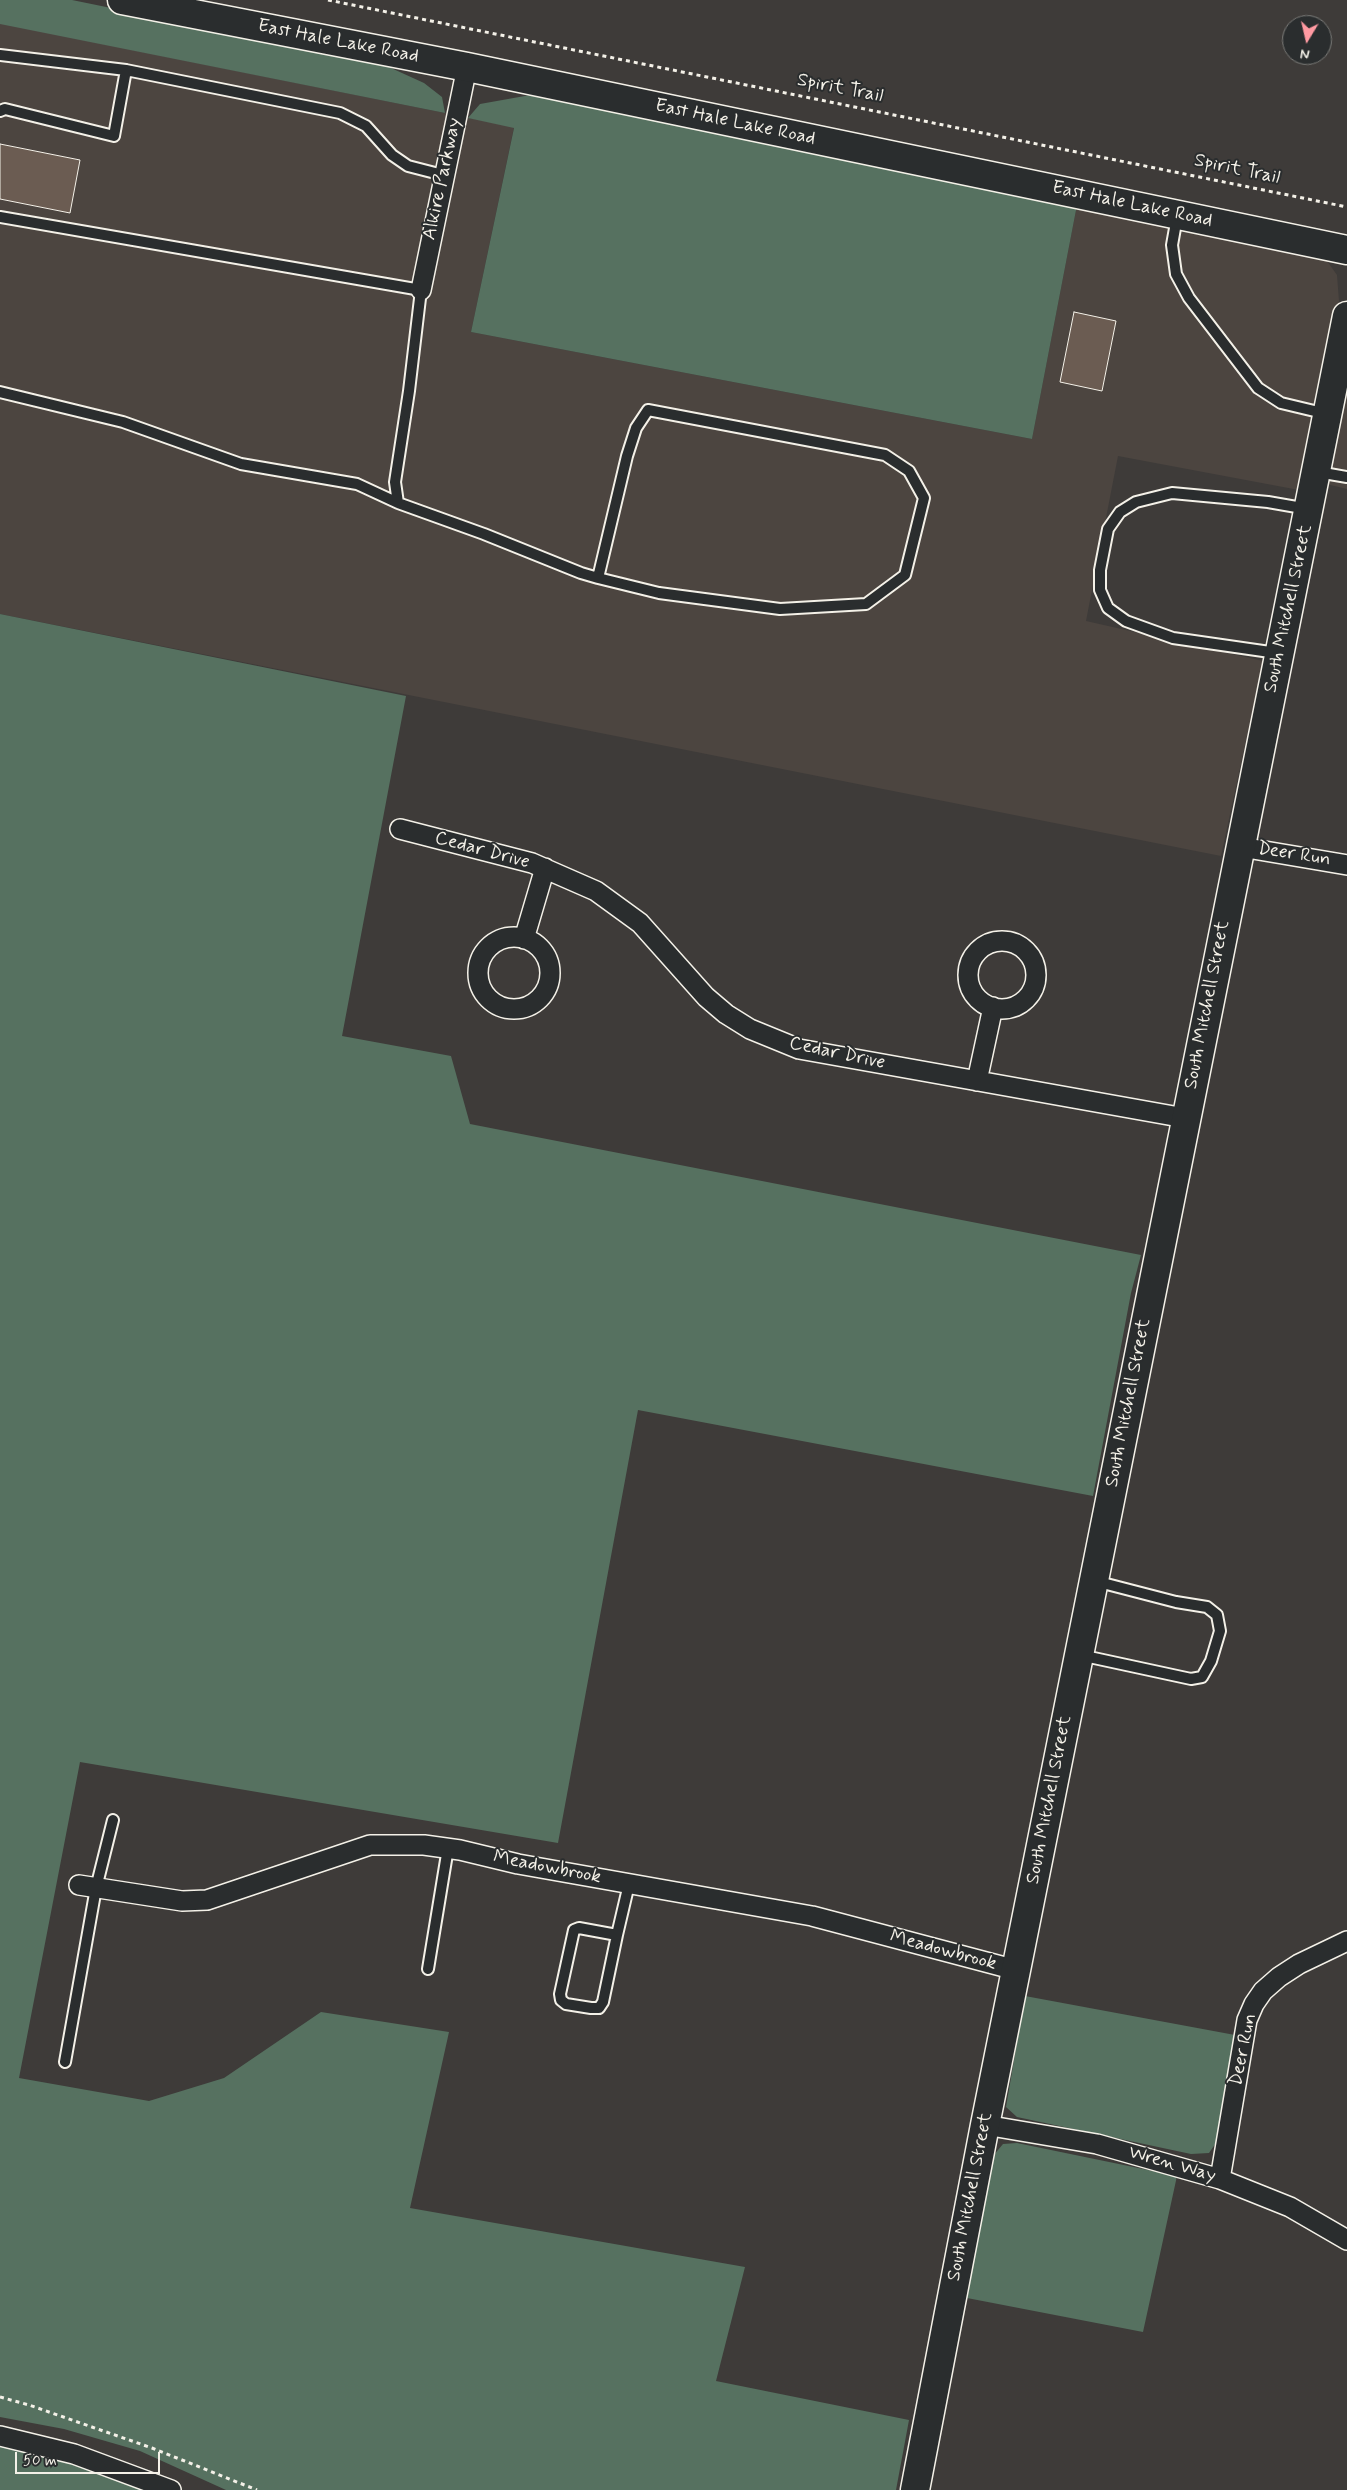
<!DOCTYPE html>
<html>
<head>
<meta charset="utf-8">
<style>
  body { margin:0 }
  #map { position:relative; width:1347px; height:2490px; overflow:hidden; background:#3e3b39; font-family:Mynerve,sans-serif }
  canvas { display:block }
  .north { position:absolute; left:1282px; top:15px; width:50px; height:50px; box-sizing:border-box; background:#2a2d2e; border:1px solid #7b7b78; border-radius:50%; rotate:189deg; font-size:14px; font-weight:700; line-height:20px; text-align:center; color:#f4f1e8 }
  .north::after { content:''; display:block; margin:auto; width:18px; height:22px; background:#ff9aa2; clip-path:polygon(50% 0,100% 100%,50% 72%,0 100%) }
  .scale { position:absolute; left:15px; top:2452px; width:145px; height:22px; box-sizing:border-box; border:2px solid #f4f1e8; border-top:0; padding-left:6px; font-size:15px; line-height:18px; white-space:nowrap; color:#f4f1e8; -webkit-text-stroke:4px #2a2d2e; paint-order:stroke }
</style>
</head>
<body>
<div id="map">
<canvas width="1347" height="2490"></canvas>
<div class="north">N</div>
<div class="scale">50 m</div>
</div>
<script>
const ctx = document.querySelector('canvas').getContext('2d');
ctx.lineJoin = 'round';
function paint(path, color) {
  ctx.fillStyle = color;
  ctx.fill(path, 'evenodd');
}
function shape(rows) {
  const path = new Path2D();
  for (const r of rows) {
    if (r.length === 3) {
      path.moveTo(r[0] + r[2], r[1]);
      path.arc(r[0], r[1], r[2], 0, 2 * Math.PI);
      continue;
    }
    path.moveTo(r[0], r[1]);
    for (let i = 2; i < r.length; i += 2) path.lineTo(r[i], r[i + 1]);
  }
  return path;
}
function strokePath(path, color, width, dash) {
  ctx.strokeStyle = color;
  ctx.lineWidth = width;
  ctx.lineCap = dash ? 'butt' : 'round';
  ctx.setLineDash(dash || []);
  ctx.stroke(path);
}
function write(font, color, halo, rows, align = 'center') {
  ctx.font = font + ' Mynerve,sans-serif';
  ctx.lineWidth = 4;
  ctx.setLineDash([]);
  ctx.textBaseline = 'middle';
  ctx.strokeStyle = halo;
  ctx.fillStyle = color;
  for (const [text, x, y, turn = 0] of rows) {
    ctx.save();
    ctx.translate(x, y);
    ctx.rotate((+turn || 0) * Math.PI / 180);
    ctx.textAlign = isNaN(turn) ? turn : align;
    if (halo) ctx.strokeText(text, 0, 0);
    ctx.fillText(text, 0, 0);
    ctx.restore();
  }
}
paint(shape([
  [0,23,514,127,471,332,1032,439,1077,205,1314,254,1327,261,1337,275,1339,301,1299,490,1118,456,1086,621,1263,661,1221,856,0,614],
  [1347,369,1347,489,1322,483]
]), '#4c4540');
paint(shape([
  [0,0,72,0,380,63,424,83,442,97,445,113,0,24],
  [536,94,1077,205,1032,439,471,332,514,128,468,118,480,104],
  [0,614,406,696,342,1036,451,1056,470,1124,1141,1255,1131,1293,1093,1496,638,1410,558,1843,80,1762,19,2078,149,2101,224,2078,321,2012,449,2032,410,2208,745,2267,716,2381,909,2420,896,2490,226,2490,140,2451,64,2429,0,2417],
  [1025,1996,1235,2035,1218,2140,1209,2153,1191,2154,1017,2117,1006,2107],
  [1017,2143,1177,2176,1143,2332,967,2298,993,2156,1003,2144],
  [0,2439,161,2490,0,2490]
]), '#567160');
const building = shape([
  [0,144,80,160,70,213,0,199,0,144],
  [1074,312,1116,321,1102,391,1060,382,1074,312]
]);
paint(building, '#6b5c52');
strokePath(building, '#f4f1e8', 1);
const lane = shape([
  [126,70,340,113,366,126,392,155,408,166,443,175],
  [0,111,5,109,114,136,126,70,0,55],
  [0,217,421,290,409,391,395,482,398,503,484,534,581,573,598,578,659,593,780,609,866,604,905,575,924,498,909,471,885,455,648,410,636,428,627,456,598,578],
  [1177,217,1172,245,1176,274,1189,298,1258,388,1281,403,1327,414],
  [0,392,123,422,241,464,357,484,398,503],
  [1318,472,1347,477],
  [1277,653,1173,638,1126,621,1108,608,1100,590,1100,570,1108,529,1120,512,1136,502,1172,493,1268,502,1308,509],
  [1080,1655,1191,1679,1202,1677,1211,1661,1220,1631,1217,1615,1207,1607,1176,1602,1095,1581],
  [617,1935,579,1928,574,1930,560,1994,561,2000,566,2004,591,2008,599,2008,603,2002,617,1935,629,1884],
  [428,1969,448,1848],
  [65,2062,96,1888,113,1820]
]);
const street = shape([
  [421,290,467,67],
  [400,829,532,863,596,891,640,923,706,997,726,1014,750,1029,799,1049,1185,1118],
  [1241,847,1347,865],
  [514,973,36],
  [524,939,545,868],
  [1002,975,34],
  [977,1081,993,1007],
  [79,1885,182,1901,207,1900,370,1845,424,1845,460,1850,518,1864,812,1916,1016,1970],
  [985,2125,1097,2144,1220,2179,1290,2207,1347,2240],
  [1220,2179,1247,2020,1254,2004,1263,1991,1279,1977,1299,1964,1347,1941],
  [0,2436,74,2454,171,2490]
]);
const secondary = shape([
  [122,0,467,67,1347,250],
  [915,2490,985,2125,1347,316]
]);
strokePath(lane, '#f4f1e8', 14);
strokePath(street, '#f4f1e8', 22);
strokePath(secondary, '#f4f1e8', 31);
strokePath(shape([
  [328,0,1347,207],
  [0,2397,29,2405,152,2448,257,2490]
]), '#f4f1e8', 3, [4, 4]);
strokePath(lane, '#2a2d2e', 10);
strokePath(street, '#2a2d2e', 19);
strokePath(secondary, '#2a2d2e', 28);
write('19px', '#f4f1e8', '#2a2d2e', [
  ["East Hale Lake Road",338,42,11],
  ["Spirit Trail",840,89,11],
  ["East Hale Lake Road",735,123,12],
  ["Spirit Trail",1237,170,12],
  ["Alkire Parkway",443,179,-78],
  ["East Hale Lake Road",1132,205,12],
  ["South Mitchell Street",1289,609,-78],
  ["Cedar Drive",482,851,15],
  ["Deer Run",1294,855,9],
  ["South Mitchell Street",1208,1005,-79],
  ["Cedar Drive",837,1054,12],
  ["South Mitchell Street",1129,1403,-79],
  ["South Mitchell Street",1050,1800,-79],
  ["Meadowbrook",547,1868,11],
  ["Meadowbrook",943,1951,15],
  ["Deer Run",1244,2050,-78],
  ["Wren Way",1172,2165,16],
  ["South Mitchell Street",971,2197,-79]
]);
</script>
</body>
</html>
